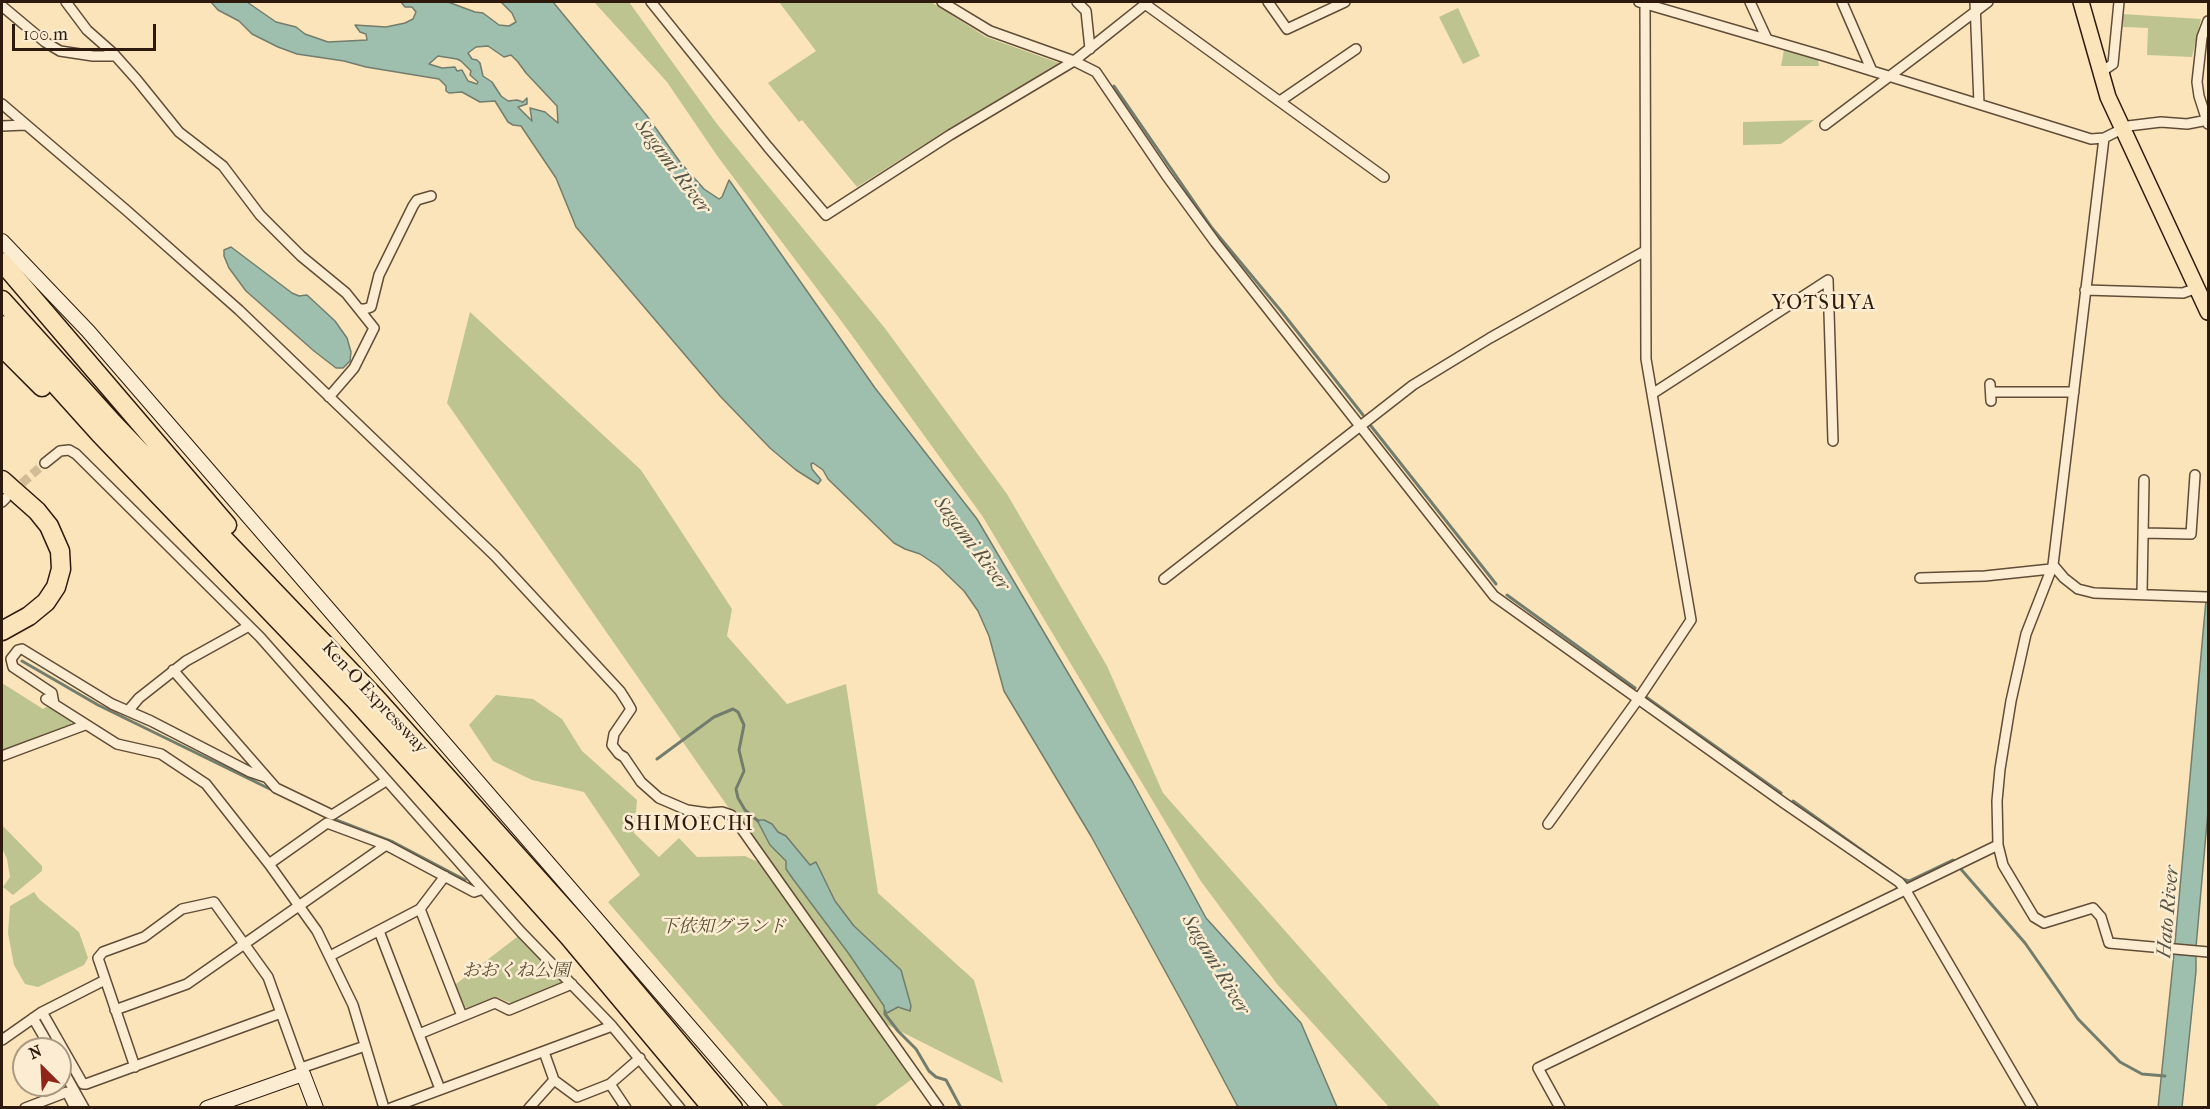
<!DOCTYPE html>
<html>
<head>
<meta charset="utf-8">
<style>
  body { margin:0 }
  #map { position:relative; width:2210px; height:1109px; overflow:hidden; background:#fbe4b9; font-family:"IM FELL French Canon",serif }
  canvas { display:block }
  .frame { position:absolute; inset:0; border:3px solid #2e1a0c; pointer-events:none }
  .north { position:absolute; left:12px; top:1037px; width:60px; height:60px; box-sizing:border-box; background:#fcedd2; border:2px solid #aa9983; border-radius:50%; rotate:336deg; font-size:16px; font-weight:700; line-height:24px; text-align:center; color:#2e1a0c }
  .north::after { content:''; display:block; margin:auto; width:21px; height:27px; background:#8f2418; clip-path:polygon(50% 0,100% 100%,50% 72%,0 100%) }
  .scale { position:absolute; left:12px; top:24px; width:144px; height:27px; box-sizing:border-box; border:3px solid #2e1a0c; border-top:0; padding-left:8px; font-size:18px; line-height:21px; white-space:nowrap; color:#2e1a0c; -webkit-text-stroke:4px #fcedd2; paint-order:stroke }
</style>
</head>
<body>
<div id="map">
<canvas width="2210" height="1109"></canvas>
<div class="frame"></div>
<div class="north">N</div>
<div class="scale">100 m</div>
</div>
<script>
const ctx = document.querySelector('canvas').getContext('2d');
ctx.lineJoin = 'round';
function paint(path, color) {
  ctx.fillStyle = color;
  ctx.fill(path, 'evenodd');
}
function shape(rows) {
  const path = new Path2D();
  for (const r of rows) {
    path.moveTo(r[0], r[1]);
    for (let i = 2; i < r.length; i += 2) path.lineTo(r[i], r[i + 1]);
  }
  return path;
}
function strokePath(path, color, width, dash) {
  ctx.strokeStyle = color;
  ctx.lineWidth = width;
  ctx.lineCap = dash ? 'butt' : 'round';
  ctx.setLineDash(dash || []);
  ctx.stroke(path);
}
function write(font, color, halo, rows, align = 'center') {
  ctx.font = font + ' "IM FELL French Canon","Noto Serif JP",serif';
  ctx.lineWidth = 5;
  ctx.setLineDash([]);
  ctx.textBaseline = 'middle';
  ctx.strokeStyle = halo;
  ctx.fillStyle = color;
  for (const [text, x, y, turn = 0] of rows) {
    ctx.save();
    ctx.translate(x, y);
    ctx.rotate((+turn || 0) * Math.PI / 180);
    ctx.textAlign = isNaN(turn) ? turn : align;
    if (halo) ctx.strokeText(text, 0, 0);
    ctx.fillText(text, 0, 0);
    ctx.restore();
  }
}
paint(shape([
  [594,2,629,2,717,124,884,327,1007,494,1107,666,1163,793,1441,1107,1389,1107,1277,984,1200,880,983,517,845,326,718,157,667,82],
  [779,2,931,2,986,37,1059,63,950,128,857,187,802,120,799,122,768,83,816,51],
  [1458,8,1480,56,1463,64,1439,17],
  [2122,14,2201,19,2192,57,2147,55,2148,28,2123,27],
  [1784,50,1818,60,1819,66,1781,66],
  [1814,120,1781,144,1743,145,1743,122],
  [470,312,641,470,732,609,727,636,787,704,846,684,878,893,974,980,1003,1083,880,1021,919,1074,874,1107,784,1107,608,902,640,875,584,792,532,780,493,761,469,725,496,695,533,699,562,719,582,751,637,800,634,833,659,857,679,838,697,857,745,856,765,865,806,919,447,403],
  [2,683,43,709,46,707,54,708,71,719,71,725,2,752],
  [2,825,42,866,42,871,13,895,3,887,10,877,7,859,2,848],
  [34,892,39,899,79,932,88,958,84,965,38,987,25,984,14,965,8,933,10,906],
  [517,937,521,937,562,981,562,983,511,1003,496,997,467,1008,464,1007,456,988,456,984]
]), '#bec48f');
const water = shape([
  [211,2,247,2,276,22,296,27,305,34,328,42,367,40,366,34,360,32,355,25,386,27,405,23,413,19,416,12,412,7,405,7,401,2,448,2,475,12,483,13,499,25,509,26,516,22,512,13,501,2,553,2,647,116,680,162,704,189,719,199,722,197,729,180,875,388,977,519,1133,783,1206,918,1301,1023,1337,1107,1238,1107,1187,1011,1091,836,1004,691,989,636,978,611,964,591,938,566,920,554,905,549,894,543,828,479,823,470,813,463,811,464,812,469,821,480,818,484,796,470,770,448,720,396,576,227,556,178,521,126,513,125,508,122,495,101,480,102,462,92,449,93,446,91,446,86,439,79,366,67,344,61,297,54,278,47,252,34,239,21,218,10,211,2],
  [488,46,504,57,511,55,518,62,526,73,557,106,558,123,545,112,530,108,532,121,518,107,527,104,527,98,523,102,517,100,508,101,501,96,492,82,483,76,480,63,477,60,472,59,468,53,476,47,488,46],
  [438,56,457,59,461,61,471,71,470,75,478,82,477,84,468,81,462,70,457,71,455,67,442,68,429,64,438,56],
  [231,247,292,293,299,296,307,295,335,321,347,338,351,352,350,361,343,368,336,368,314,351,246,291,229,268,224,256,224,250,231,247],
  [2206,600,2208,600,2208,811,2196,947,2196,971,2182,1107,2158,1108,2174,954,2206,600],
  [757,820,764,820,772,824,778,832,786,836,810,865,816,862,835,901,854,926,901,970,911,1006,910,1011,898,1007,885,1014,884,1006,849,954,793,879,786,869,786,861,770,845,757,820]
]);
paint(water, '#9fbfae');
strokePath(water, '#727d6d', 1.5);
strokePath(shape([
  [1114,86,1212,228,1281,311,1363,415],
  [1371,426,1496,584],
  [1507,595,1635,688],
  [22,661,98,705,276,792],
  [1646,697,1781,793],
  [657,759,714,717,733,709,738,712,744,725,739,750,744,771,736,789,738,798,745,810,758,821],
  [1793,801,1902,879,1909,881,1953,860,2025,943,2078,1019,2120,1062,2142,1074,2165,1076],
  [331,818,393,842,465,880],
  [885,1011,885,1014,898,1031,916,1049,929,1071,936,1077,946,1080,961,1108]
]), '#727d6d', 3);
strokePath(shape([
  [12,492,45,463]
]), '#d2bc96', 9, [9, 4.5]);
const street = shape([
  [66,2,87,30,113,53,137,80,179,132,223,166,260,215,301,256,346,293,374,328,354,368,329,397],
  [651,2,768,147,826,215,950,135,1074,61,1148,2],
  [942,2,990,31,1074,61,1096,72,1166,175,1215,242,1494,596,1784,803,1899,882,1905,889,2033,1108],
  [1077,2,1086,11,1090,49],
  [1268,2,1287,29,1345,2],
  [1639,2,1824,56,2091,139,2104,138,2128,126,2161,122,2187,124,2208,120],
  [1645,2,1646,359,1652,394],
  [1750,2,1767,39],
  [1842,2,1872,71],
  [1975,2,1979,104],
  [1145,4,1384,177],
  [2,6,45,42,60,51,93,56,115,56],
  [2208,21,2202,37,2197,82,2199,96,2208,124],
  [2101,72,2113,64,2119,2],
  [1280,101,1356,49],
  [2,104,126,210,239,310,495,556,620,691,627,702,631,709,614,734,612,745,619,754,624,757,641,782,659,798,687,810,708,813,722,812,731,815,736,821,939,1108],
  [1825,125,1988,2],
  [2,126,25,125],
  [2104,138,2053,565,2064,578,2078,589,2094,593,2208,597],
  [1828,280,1833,441],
  [2085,290,2183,293,2197,288],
  [360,309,365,309,371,307,379,275,413,206,417,200,431,196],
  [1990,384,1991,401],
  [1991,392,2074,392],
  [45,463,60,451,69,450,76,454,260,637,521,932,612,1026,680,1108],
  [2,502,6,498],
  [2144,533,2191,534,2195,475],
  [2053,565,2026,634,2011,701,2000,769,1997,801,1998,845,2003,865,2034,917,2044,923,2093,908,2101,917,2109,943,2208,952],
  [1920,578,1985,576,2051,569],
  [1164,579,1413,385,1490,338,1645,251],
  [2142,594,2144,480],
  [173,670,276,788,332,815,386,781],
  [46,699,117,744,161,754,206,784,269,864,317,931,353,1005,384,1108],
  [54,704,52,693,13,667,11,659,18,650,22,649,112,704,151,721,250,772,265,777],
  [128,711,139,698,186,661,249,626],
  [2,756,85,725],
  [1548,824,1639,698,1691,620,1652,394,1828,280],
  [269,864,327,823,386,845,474,892,483,889],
  [420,909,462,1016],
  [379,931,440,1089],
  [330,956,420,909,445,876],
  [115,1010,187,984,386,845],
  [42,1012,105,980],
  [33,1018,51,1049],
  [419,1034,495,1003,509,1010,572,984],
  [2,1040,42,1012,83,1084,86,1084,281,1013],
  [544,1052,554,1080,577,1097,610,1084,640,1058],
  [60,1065,84,1108],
  [135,1067,98,958,103,952,144,937,182,909,214,902,268,977,303,1074],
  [301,1068,365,1046],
  [610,1084,626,1108],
  [25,1108,67,1092,75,1108],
  [391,1108,612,1026],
  [529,1108,554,1080],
  [1560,1108,1538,1068,1998,845]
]);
const secondary = shape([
  [2,241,88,331,760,1108],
  [207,1108,303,1074,316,1108]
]);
const primary = shape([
  [2081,2,2108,97,2208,312]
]);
const highway = shape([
  [2,262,227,525],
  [2,300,113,423,375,697,581,927,733,1108],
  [2,325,100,434,355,700,499,859,569,937,712,1108],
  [2,347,42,387],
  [2,480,37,511,49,526,60,551,61,569,56,587,46,602,29,616,2,631]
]);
strokePath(street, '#614c37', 12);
strokePath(secondary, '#2e1a0c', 16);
strokePath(primary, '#2e1a0c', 18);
strokePath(highway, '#2e1a0c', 21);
strokePath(street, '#fcedd2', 9);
strokePath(secondary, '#fcedd2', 14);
strokePath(primary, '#fbe4b9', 15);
strokePath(highway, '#fbe4b9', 18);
write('18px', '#2e1a0c', '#fcedd2', [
  ["Ken-O Expressway",374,698,47]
]);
write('italic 18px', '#594d33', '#fcedd2', [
  ["下依知グランド",723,928],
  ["おおくね公園",516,972]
]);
write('italic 20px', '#565445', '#fcedd2', [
  ["Sagami River",672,167,53],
  ["Sagami River",971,544,53],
  ["Hato River",2169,912,-85],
  ["Sagami River",1215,965,59]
]);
ctx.letterSpacing = '1.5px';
write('20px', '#2e1a0c', '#fcedd2', [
  ["YOTSUYA",1824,304],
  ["SHIMOECHI",689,825]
]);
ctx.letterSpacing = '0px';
</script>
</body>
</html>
